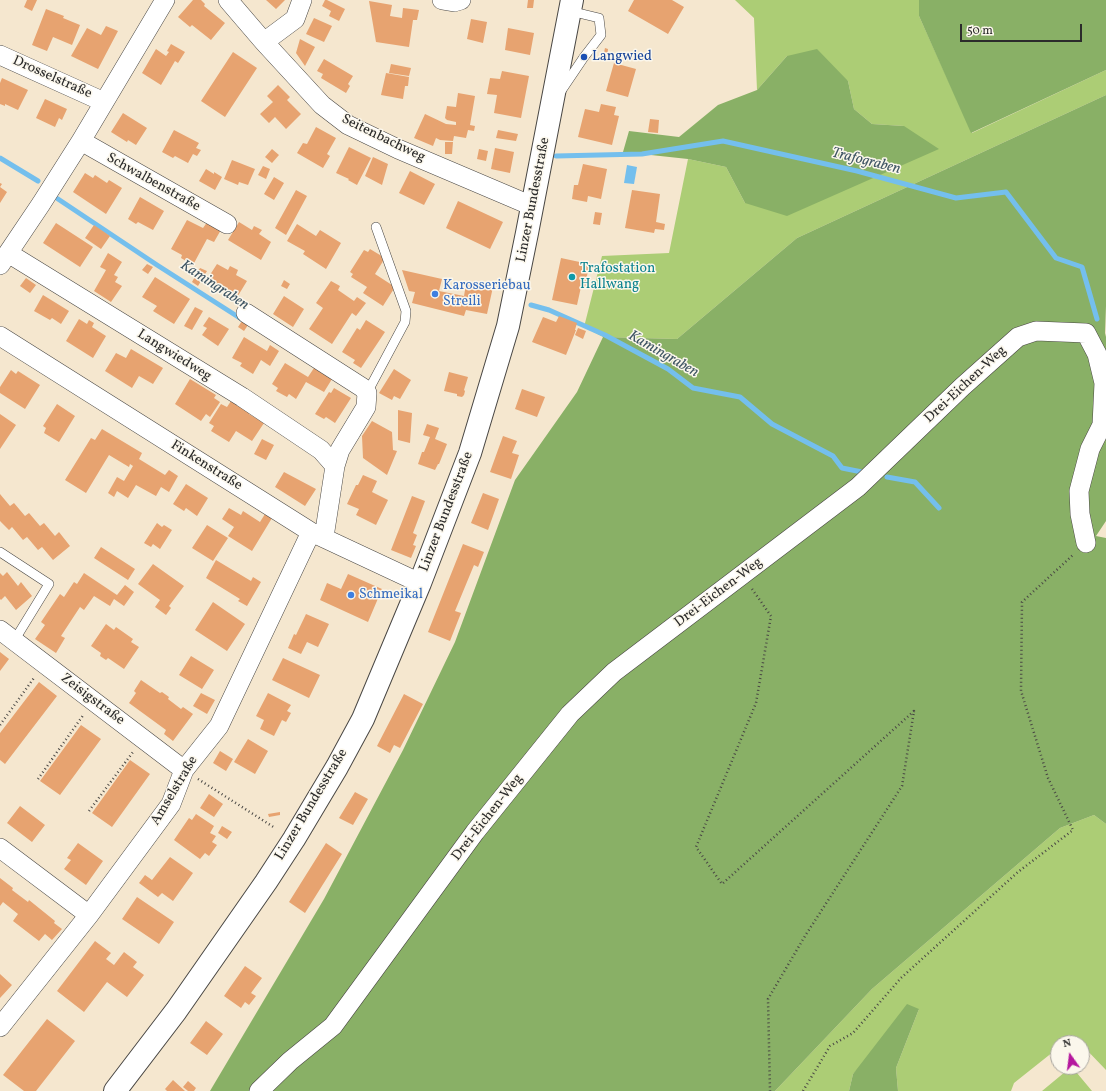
<!DOCTYPE html>
<html>
<head>
<meta charset="utf-8">
<style>
  body { margin:0 }
  #map { position:relative; width:1106px; height:1091px; overflow:hidden; background:#f5e7cf; font-family:Vollkorn,serif }
  canvas { display:block }
  .north { position:absolute; left:1050px; top:1035px; width:40px; height:40px; box-sizing:border-box; background:#fbf7ec; border:1px solid #a8a59f; border-radius:50%; rotate:346deg; font-size:11px; font-weight:700; line-height:16px; text-align:center; color:#2b2b2b }
  .north::after { content:''; display:block; margin:auto; width:14px; height:18px; background:#b5179e; clip-path:polygon(50% 0,100% 100%,50% 72%,0 100%) }
  .scale { position:absolute; left:960px; top:24px; width:122px; height:18px; box-sizing:border-box; border:2px solid #2b2b2b; border-top:0; padding-left:5px; font-size:12px; line-height:14px; white-space:nowrap; color:#2b2b2b; -webkit-text-stroke:3px #fbf7ec; paint-order:stroke }
</style>
</head>
<body>
<div id="map">
<canvas width="1106" height="1091"></canvas>
<div class="north">N</div>
<div class="scale">50 m</div>
</div>
<script>
const ctx = document.querySelector('canvas').getContext('2d');
ctx.lineJoin = 'round';
function paint(path, color) {
  ctx.fillStyle = color;
  ctx.fill(path, 'evenodd');
}
function shape(rows) {
  const path = new Path2D();
  for (const r of rows) {
    path.moveTo(r[0], r[1]);
    for (let i = 2; i < r.length; i += 2) path.lineTo(r[i], r[i + 1]);
  }
  return path;
}
function strokePath(path, color, width, dash) {
  ctx.strokeStyle = color;
  ctx.lineWidth = width;
  ctx.lineCap = dash ? 'butt' : 'round';
  ctx.setLineDash(dash || []);
  ctx.stroke(path);
}
function write(font, color, halo, rows, align = 'center') {
  ctx.font = font + ' Vollkorn,serif';
  ctx.lineWidth = 3;
  ctx.setLineDash([]);
  ctx.textBaseline = 'middle';
  ctx.strokeStyle = halo;
  ctx.fillStyle = color;
  for (const [text, x, y, turn = 0] of rows) {
    ctx.save();
    ctx.translate(x, y);
    ctx.rotate((+turn || 0) * Math.PI / 180);
    ctx.textAlign = isNaN(turn) ? turn : align;
    if (halo) ctx.strokeText(text, 0, 0);
    ctx.fillText(text, 0, 0);
    ctx.restore();
  }
}
paint(shape([
  [735,0,919,0,919,16,972,133,1106,70,1106,95,797,238,677,339,603,337,584,327,602,256,669,253,688,159,726,167,745,203,904,126,872,124,854,109,848,81,787,56,757,90,754,18],
  [1094,815,1106,824,1106,1070,1082,1045,1082,1043,1080,1043,1074,1036,1065,1043,1058,1043,1058,1048,1014,1083,1011,1091,898,1091,896,1068,919,1009,853,1074,849,1091,775,1091,872,989,1060,828],
  [1071,1067,1072,1067,1092,1091,1042,1091]
]), '#accd75');
paint(shape([
  [919,0,1106,0,1106,70,971,133,919,16],
  [817,49,848,81,854,109,872,124,904,126,939,149,787,216,745,203,726,167,688,159,623,152,629,131,679,137,718,105,757,90,787,56],
  [1106,95,1106,306,1105,333,1106,337,1106,521,1096,536,1106,538,1106,824,1094,815,1060,828,872,989,775,1091,210,1091,324,899,403,750,455,642,515,480,577,392,603,337,677,339,797,238],
  [907,1004,919,1009,896,1068,898,1091,849,1091,853,1074]
]), '#89b066');
paint(shape([
  [627,165,637,167,634,184,624,183]
]), '#74bfed');
strokePath(shape([
  [556,156,642,154,723,141,857,171,956,198,1006,192,1056,258,1082,267,1097,319],
  [0,158,38,181],
  [58,199,157,265,243,320],
  [531,305,549,310,605,335,668,369,693,388,740,397,772,424,833,456,842,468,862,472],
  [887,477,915,482,939,508]
]), '#74bfed', 5);
paint(shape([
  [27,0,37,0,32,11,24,7],
  [193,0,201,0,205,4,204,6,225,23,211,40,192,25,190,27,178,17],
  [266,0,285,0,276,9],
  [325,0,327,0,345,9,339,21,329,16,331,11,322,6],
  [528,0,534,0,533,8,527,8],
  [634,0,672,0,684,7,668,34,628,11],
  [369,1,392,5,390,16,402,18,403,8,419,10,417,20,413,20,409,47,376,42],
  [46,9,64,16,63,18,80,25,72,45,53,37,47,51,32,45],
  [314,18,332,26,324,42,306,34],
  [471,19,487,22,483,43,467,39],
  [106,26,118,31,98,69,71,56,87,28,101,35],
  [508,28,534,33,530,55,505,50],
  [300,39,315,47,305,66,296,53],
  [171,44,185,52,178,63,175,61,161,85,142,73,156,49,166,56,169,52,167,51],
  [605,48,608,49,607,58,603,57],
  [233,52,257,68,225,117,201,101],
  [324,59,353,76,348,84,350,86,346,93,321,78,323,74,317,71],
  [614,63,636,69,628,97,606,91],
  [391,64,411,68,409,76,389,73],
  [502,71,529,76,521,118,494,113,497,95,487,94,490,78,500,79],
  [386,73,409,77,408,86,405,86,403,99,381,95],
  [2,78,28,90,18,110,5,104,5,106,0,104,0,83],
  [278,85,290,97,287,100,301,114,286,129,275,117,269,123,260,114,273,102,267,96],
  [458,93,475,96,470,125,475,126,474,131,468,130,466,138,454,136,453,141,440,140,436,138,433,146,414,138,425,114,446,124,456,125,456,122,447,120,445,118,447,106,456,107],
  [45,99,67,109,62,120,59,118,55,127,36,118],
  [601,104,616,107,614,115,619,116,612,145,578,137,585,109,599,112],
  [123,113,147,128,136,145,128,140,127,142,111,132],
  [650,119,659,120,658,133,648,132],
  [316,127,336,138,327,154,330,156,323,168,297,153,303,143,307,144],
  [174,130,199,143,196,148,201,150,197,156,193,154,188,163,175,156,173,158,162,152],
  [498,130,518,134,516,141,496,138],
  [445,142,453,142,452,154,445,154],
  [349,147,371,158,357,185,348,180,349,179,336,173],
  [495,148,514,152,510,173,491,169],
  [272,149,279,155,272,163,265,157],
  [479,149,488,151,486,161,477,159],
  [373,157,388,164,382,185,365,176],
  [232,160,255,169,248,185,239,182,238,185,224,179],
  [583,164,607,169,601,199,588,196,587,202,572,199,574,185,578,185],
  [263,166,270,169,266,179,258,175],
  [206,169,214,174,214,172,222,177,215,190,199,181],
  [410,171,435,184,424,205,399,193],
  [85,173,93,178,95,175,107,183,109,180,122,188,106,214,73,192],
  [274,177,284,183,274,200,264,194],
  [0,183,2,184,0,187,7,192,0,203],
  [296,190,307,196,286,235,275,228],
  [632,190,660,194,656,222,665,224,664,230,655,229,654,233,625,228],
  [140,197,164,211,153,230,138,222,136,224,128,219],
  [458,201,503,222,490,249,446,228],
  [595,212,602,213,600,225,593,224],
  [187,220,203,228,208,221,222,228,214,242,207,239,193,265,181,258,182,255,171,249],
  [239,222,252,230,254,226,262,230,259,234,271,242,261,260,228,240],
  [56,223,93,247,80,267,43,243],
  [297,224,316,236,320,230,341,243,326,269,303,254,305,251,287,241],
  [94,225,110,236,101,249,85,238],
  [370,249,385,258,375,274,395,287,383,306,363,293,367,287,351,277,353,274,350,272,364,250,368,252],
  [108,253,122,262,114,275,118,277,115,282,122,286,111,302,94,291,106,270,100,267],
  [561,258,589,264,585,288,581,287,577,305,552,300],
  [147,264,153,267,148,274,142,270],
  [217,264,228,270,230,266,238,270,236,275,247,281,236,299,206,281],
  [200,268,207,271,198,286,192,282],
  [402,270,442,279,439,291,464,296,466,284,478,287,478,284,493,287,487,314,466,310,464,316,412,303,415,292,409,291],
  [155,277,190,299,174,324,153,311,157,306,142,297],
  [26,278,36,285,30,293,20,286],
  [284,280,290,284,287,289,281,286],
  [331,281,340,286,338,290,354,301,357,297,366,303,356,316,352,313,332,344,309,329,323,308,316,303],
  [43,295,69,311,61,324,52,318,50,320,34,311],
  [284,296,304,309,293,327,273,314],
  [195,307,203,311,192,330,184,326],
  [559,316,577,323,575,330,576,330,566,355,532,342,543,317,556,322],
  [209,317,229,329,218,346,202,335,207,328,203,326],
  [79,319,87,324,89,320,94,323,92,327,106,336,93,358,66,341],
  [366,320,385,332,361,368,353,363,355,360,342,352,357,328,360,330],
  [242,321,248,325,244,331,238,327],
  [578,328,586,331,583,339,575,335],
  [244,337,267,351,270,345,279,351,270,366,261,360,253,374,240,366,242,363,232,358],
  [131,349,163,368,153,384,139,376,132,388,105,371,116,353,126,358],
  [285,363,308,377,314,368,332,379,324,392,306,382,296,399,289,394,287,397,276,391,278,388,272,384],
  [394,369,411,380,400,399,394,396,392,400,379,393],
  [11,370,16,374,18,371,40,385,25,409,0,393,0,387],
  [449,372,468,377,464,390,465,391,464,395,462,397,457,396,457,394,444,391],
  [190,379,216,395,214,398,220,402,210,417,206,414,201,421,175,404],
  [334,388,351,398,335,423,326,417,324,419,315,414,329,392,331,393],
  [522,389,545,397,537,417,515,409],
  [231,401,250,412,249,414,264,423,252,441,236,431,229,442,211,431,214,426,209,423,221,404,227,407],
  [57,404,75,416,59,442,44,433,46,428,43,426],
  [398,410,412,413,410,443,398,440],
  [0,414,16,425,0,449],
  [372,421,392,432,393,450,397,451,387,475,363,458,362,436],
  [427,424,439,428,435,439,447,444,439,464,438,464,435,470,418,464,422,452,424,452,430,437,423,435],
  [102,429,142,453,139,459,165,475,169,470,178,476,169,492,161,487,156,496,136,485,128,498,117,491,114,497,108,493,117,477,124,481,133,466,130,464,129,467,109,455,86,493,65,480,91,438,95,440],
  [503,436,517,441,512,453,519,455,511,479,490,472],
  [262,439,274,445,266,460,254,454],
  [284,472,316,489,305,506,275,487],
  [363,475,377,481,372,492,388,500,376,525,356,515,359,509,347,504,356,485,358,485],
  [186,484,208,498,197,516,186,508,184,511,173,504],
  [483,493,499,499,488,530,471,523],
  [0,494,10,506,14,503,25,516,29,513,40,526,44,523,55,536,59,532,70,546,53,560,42,547,38,550,27,537,23,540,12,527,9,530,0,521],
  [412,496,425,501,413,533,417,535,413,545,416,546,411,558,391,550],
  [229,508,241,515,243,511,260,522,265,514,272,518,252,551,228,536,234,527,222,519],
  [157,523,162,527,164,525,172,530,160,549,153,544,151,547,144,543],
  [207,525,228,538,213,561,192,548],
  [463,544,484,552,478,567,474,565,455,611,461,613,450,641,428,632],
  [101,547,135,569,128,580,94,558],
  [216,560,251,581,253,577,261,582,247,606,238,601,240,599,206,578],
  [153,564,184,586,169,606,171,608,166,615,155,607,160,600,138,584],
  [7,572,18,586,21,582,32,596,16,610,5,596,1,600,0,599,0,573,3,576],
  [84,573,117,595,125,585,134,592,124,606,114,599,110,606,94,596,84,610,80,607,61,636,65,638,56,653,35,639,45,625,41,622,60,594,64,597,74,582,77,584],
  [348,574,382,589,368,622,320,600,327,583,341,589],
  [213,602,245,624,227,651,195,630],
  [306,614,329,624,318,647,307,642,301,654,288,648,294,634,296,635],
  [106,624,114,630,116,627,133,639,131,642,139,647,124,669,108,658,106,660,100,656,101,653,91,646],
  [0,652,9,659,0,671],
  [191,656,214,670,202,689,179,675],
  [283,658,320,675,309,698,272,680],
  [141,680,160,693,162,692,169,697,168,699,181,709,183,707,193,714,173,741,164,734,166,730,129,703,136,693,134,691],
  [39,682,57,696,5,764,0,760,0,733],
  [201,693,215,700,207,714,193,706],
  [268,693,291,705,287,711,291,713,286,722,282,720,274,736,260,729,264,720,256,716],
  [404,694,423,704,400,748,394,745,390,753,377,746],
  [81,725,101,739,60,795,40,781],
  [248,739,268,751,255,774,234,762],
  [220,751,233,759,226,771,213,763],
  [130,760,150,774,112,827,92,813],
  [355,792,368,799,353,825,339,818],
  [209,794,223,804,214,817,200,808],
  [20,806,45,825,32,842,7,823],
  [280,812,280,815,269,817,268,814],
  [196,814,214,826,210,833,216,836,212,842,217,845,209,856,205,853,200,859,174,840,189,818,192,820],
  [222,826,232,832,227,839,218,833],
  [78,843,103,861,86,885,64,869,71,860,67,858],
  [326,843,342,854,305,913,289,902],
  [170,857,193,873,173,901,162,893,158,897,139,883,145,875,152,880],
  [0,878,13,888,12,890,28,902,29,900,55,921,54,923,62,929,52,940,45,934,39,941,13,921,18,914,3,902,0,906],
  [137,897,174,922,159,944,122,919],
  [95,941,111,953,106,959,114,965,124,952,137,962,133,967,144,975,127,997,107,982,84,1012,57,991],
  [245,966,262,978,251,993,256,996,249,1005,245,1002,241,1008,224,996],
  [0,974,12,985,0,998],
  [47,1019,75,1041,36,1091,24,1091,3,1075],
  [206,1021,223,1034,207,1055,190,1043],
  [173,1080,185,1091,167,1091,165,1089],
  [188,1081,196,1088,194,1091,188,1091,183,1087]
]), '#e7a370');
const lane = shape([
  [561,91,584,57,601,35,599,18,570,11],
  [367,393,405,322,406,311,376,227],
  [0,552,49,584,14,641]
]);
const street = shape([
  [228,0,264,42,322,105,348,125,398,149,532,206],
  [442,0,454,2,461,0],
  [264,42,295,19,302,0],
  [0,55,104,102],
  [81,141,227,224],
  [8,253,242,397,321,450,335,466,324,537],
  [0,265,41,204,81,141,165,0],
  [246,313,363,388,367,393,366,407,340,450,335,466],
  [0,336,311,532,420,583],
  [0,630,184,770],
  [0,848,89,915],
  [0,1027,89,915,171,804,184,770,219,726,311,532],
  [259,1091,290,1061,333,1026,475,832,570,714,614,672,858,487,962,387,1018,337,1036,331,1086,333,1097,354,1104,383,1102,425,1090,449,1079,491,1080,514,1086,543]
]);
const primary = shape([
  [115,1091,176,1011,266,882,294,839,337,767,363,719,420,583,470,453,508,326,527,233,572,0]
]);
strokePath(lane, '#494744', 10);
strokePath(street, '#494744', 20);
strokePath(primary, '#494744', 24);
strokePath(shape([
  [752,589,771,616,756,703,696,847,722,884,914,711,902,786,805,936,768,999,770,1091],
  [0,725,34,678],
  [38,779,84,714],
  [198,779,275,828],
  [89,811,133,752],
  [803,1091,830,1046,853,1033,901,978,1018,872,1073,830,1048,778,1021,691,1022,602,1074,554]
]), '#494744', 2.5, [1, 3]);
strokePath(lane, '#fff', 9);
strokePath(street, '#fff', 19);
strokePath(primary, '#fff', 22);
for (const [x, y, r, color] of [
  [584,57,4,"#1a4fb4"],
  [572,277,4,"#0f9aa8"],
  [435,294,4,"#3f7fe0"],
  [351,595,4,"#3f7fe0"]
]) {
  const dot = new Path2D();
  dot.arc(x, y, r, 0, 2 * Math.PI);
  ctx.fillStyle = color;
  ctx.fill(dot);
  strokePath(dot, '#fbf7ec', 1.5);
}
write('14px', '#164399', '#fbf7ec', [
  ["Langwied",592,57]
], 'left');
write('14px', '#2b2b2b', '#fbf7ec', [
  ["Drosselstraße",52,78,24],
  ["Seitenbachweg",383,139,26],
  ["Schwalbenstraße",153,183,29],
  ["Linzer Bundesstraße",534,200,-79],
  ["Langwiedweg",174,356,32],
  ["Drei-Eichen-Weg",966,385,-43],
  ["Finkenstraße",206,466,32],
  ["Linzer Bundesstraße",447,512,-69],
  ["Drei-Eichen-Weg",719,593,-37],
  ["Zeisigstraße",92,700,37],
  ["Amselstraße",175,791,-59],
  ["Linzer Bundesstraße",312,805,-59],
  ["Drei-Eichen-Weg",488,818,-52]
]);
write('14px', '#0d838f', '#fbf7ec', [
  ["Trafostation",580,269],
  ["Hallwang",580,285]
], 'left');
write('14px', '#366cbe', '#fbf7ec', [
  ["Karosseriebau",443,286],
  ["Streili",443,302],
  ["Schmeikal",359,595]
], 'left');
write('italic 15px', '#415765', '#fbf7ec', [
  ["Trafograben",866,162,14],
  ["Kamingraben",214,286,33],
  ["Kamingraben",663,355,30]
]);
</script>
</body>
</html>
